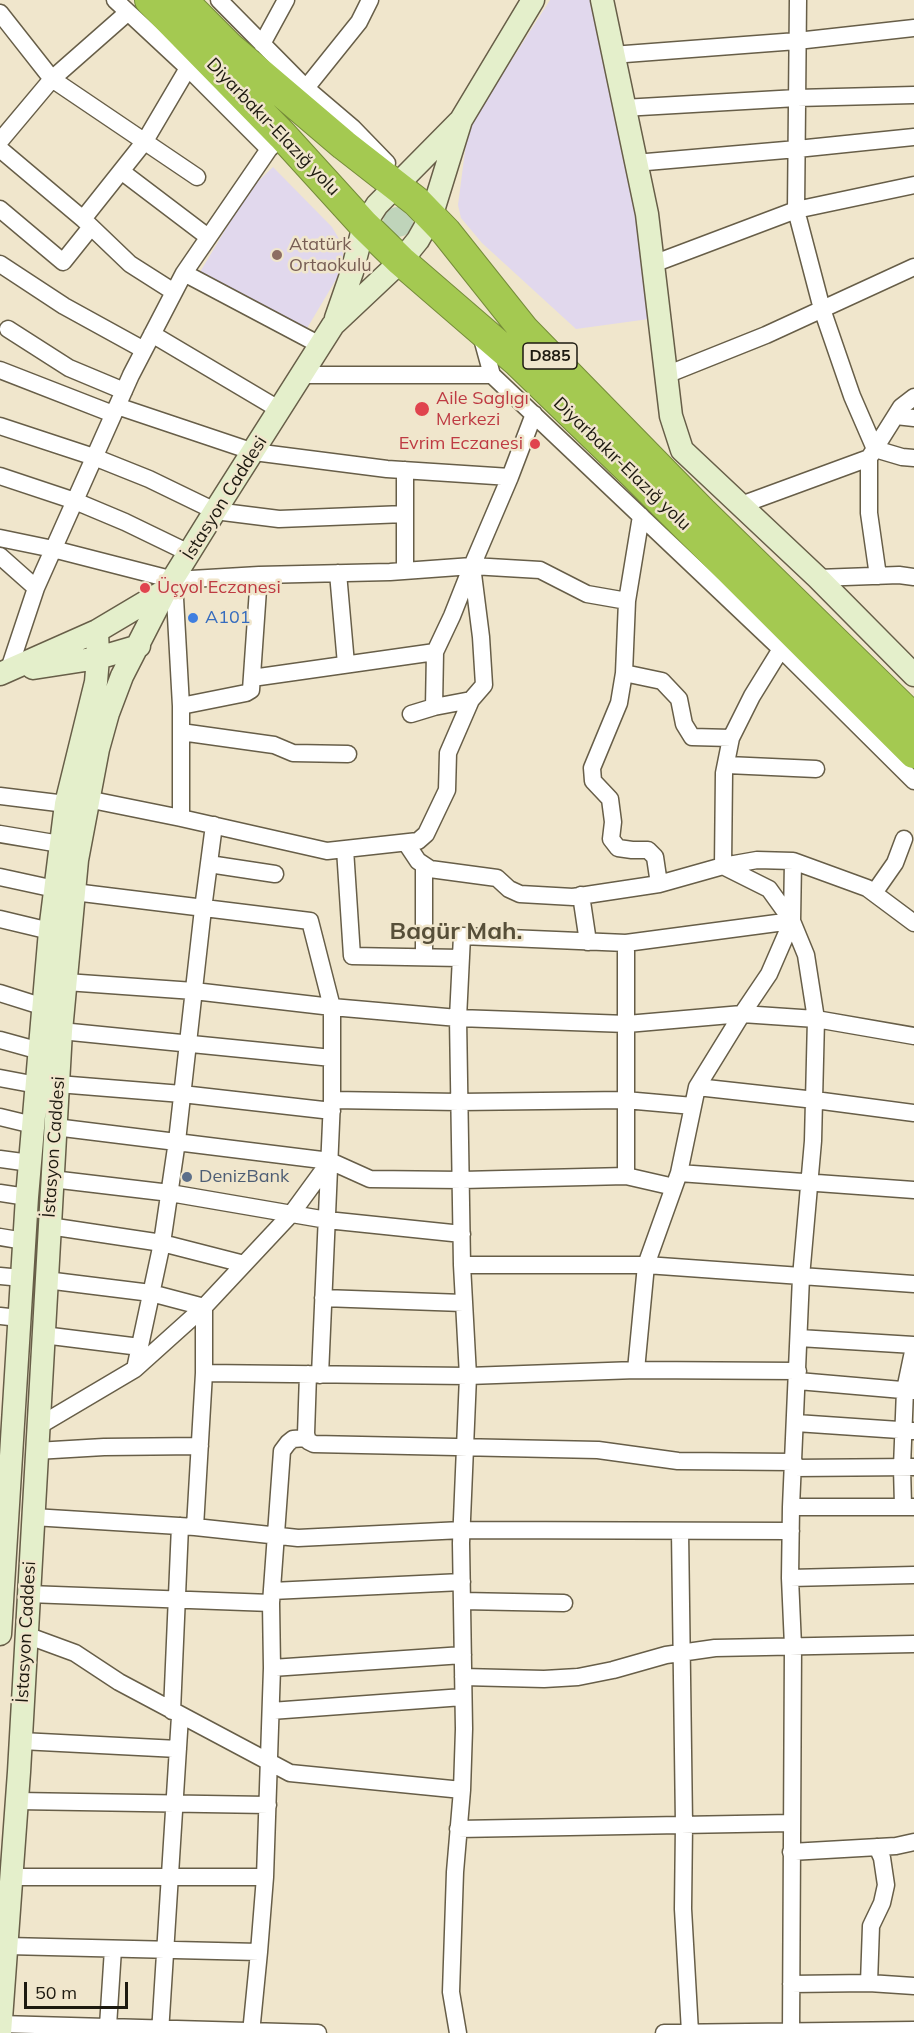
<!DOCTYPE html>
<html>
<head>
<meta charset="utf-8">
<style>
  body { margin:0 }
  #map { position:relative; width:914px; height:2033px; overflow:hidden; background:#f0e6cc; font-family:Mulish,sans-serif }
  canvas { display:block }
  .scale { position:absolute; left:24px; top:1982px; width:104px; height:27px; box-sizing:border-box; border:3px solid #1d1a10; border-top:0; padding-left:8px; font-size:18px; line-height:21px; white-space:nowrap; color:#1d1a10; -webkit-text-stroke:4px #f0e6cc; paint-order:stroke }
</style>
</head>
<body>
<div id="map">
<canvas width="914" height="2033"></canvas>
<div class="scale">50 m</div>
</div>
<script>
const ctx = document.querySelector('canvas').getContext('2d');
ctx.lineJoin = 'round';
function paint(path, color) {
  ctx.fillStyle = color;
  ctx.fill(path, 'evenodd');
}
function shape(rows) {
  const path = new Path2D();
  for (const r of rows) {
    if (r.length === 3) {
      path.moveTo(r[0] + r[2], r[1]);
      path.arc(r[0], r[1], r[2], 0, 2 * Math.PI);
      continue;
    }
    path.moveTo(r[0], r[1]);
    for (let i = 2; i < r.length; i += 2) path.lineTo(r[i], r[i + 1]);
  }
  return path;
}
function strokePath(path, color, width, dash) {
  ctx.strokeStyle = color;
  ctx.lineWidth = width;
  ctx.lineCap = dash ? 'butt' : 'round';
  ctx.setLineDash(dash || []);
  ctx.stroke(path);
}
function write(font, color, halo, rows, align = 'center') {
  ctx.font = font + ' Mulish,sans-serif';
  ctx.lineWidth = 5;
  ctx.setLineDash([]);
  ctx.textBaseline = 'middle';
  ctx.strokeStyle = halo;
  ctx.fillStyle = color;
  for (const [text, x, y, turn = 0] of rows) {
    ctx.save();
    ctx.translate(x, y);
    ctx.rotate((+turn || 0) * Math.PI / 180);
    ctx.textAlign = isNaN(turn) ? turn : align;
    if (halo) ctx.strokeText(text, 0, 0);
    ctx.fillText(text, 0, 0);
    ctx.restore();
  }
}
paint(shape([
  [550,0,591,0,593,5,642,240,649,319,576,329,482,243,461,218,458,205,468,128],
  [273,167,332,227,342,244,344,266,306,330,200,272,249,190]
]), '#e1d8ed');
paint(shape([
  [398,222,15]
]), '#bfd4ba');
const street = shape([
  [115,0,188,68,269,149],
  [219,0,306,88,353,128,387,163],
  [798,0,796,210,822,309,852,396,875,449,902,457,914,458],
  [0,13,52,79,197,177],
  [262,44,286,0],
  [612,55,797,41,914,28],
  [306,88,359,22,370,0],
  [623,108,797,98,914,95],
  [0,141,52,79,127,13],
  [0,149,83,219,130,264,174,292],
  [635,163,797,149,914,137],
  [121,171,208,237],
  [0,209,63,262,91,227],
  [83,219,145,141,188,68],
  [0,264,64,306,144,350],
  [653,264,796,210,914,185],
  [184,273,320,345],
  [8,329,69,368,124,391],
  [152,334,280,410],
  [481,335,492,375],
  [0,370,113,414],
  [302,375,492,375,781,649,914,781],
  [666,375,766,335,914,267],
  [117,406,254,452,387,469,510,477,534,414],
  [896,416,914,418],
  [0,426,94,457,149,479,215,511,279,519,405,514],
  [0,476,75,501,125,522,189,553],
  [741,505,869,458],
  [0,538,53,549,174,580,259,575,390,572,472,566,510,477],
  [0,556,36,588],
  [472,566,540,570,587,594,627,601,641,516],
  [405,571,405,470],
  [338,573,346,664],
  [878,576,869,513,869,458,901,407,914,397],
  [818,578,899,575,914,577],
  [174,580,181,706,181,818],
  [627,601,624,673,619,703,592,768,593,781,610,799,613,822,611,839,618,848,632,850,648,850,655,857,659,884],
  [8,672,36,588,131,375,184,273,269,149,283,136],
  [624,673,662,681,679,699,684,724,692,737,731,738],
  [252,678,435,652],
  [181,706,246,693,251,690,259,575],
  [434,707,471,700],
  [411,714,434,707,435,652,452,616,471,568],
  [181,732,274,745,293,753,348,754],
  [727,765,816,769],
  [0,796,66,804],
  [87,799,181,818,327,851,418,841,426,834,447,790,448,753,471,700,484,685,481,637,472,566],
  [0,834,60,844],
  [406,843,418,861,430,869,497,878,509,889,520,894,573,897,659,884,723,866,757,860,793,861,867,888,914,923],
  [345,849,352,956,461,958],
  [209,864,275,874],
  [424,865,424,957],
  [723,866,769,889,792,921,806,955,816,1019,813,1141,801,1277,791,1507,790,1578,793,1646,791,2033],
  [723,866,724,773,731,738,752,696,781,649],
  [0,877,55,889],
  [74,892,310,921,332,1007,332,1100,320,1375],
  [874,893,895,863,904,839],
  [581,895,588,942],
  [0,919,50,931],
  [66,982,194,991,332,1007,458,1018,627,1024,742,1014,816,1019,914,1036],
  [0,993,44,1007],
  [61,1031,332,1058],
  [0,1040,40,1051],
  [0,1078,37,1085],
  [58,1084,182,1094,332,1111],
  [697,1087,815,1100,914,1113],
  [332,1100,459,1102,625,1100,693,1106],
  [0,1117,33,1125],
  [55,1127,330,1161,370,1179,462,1180,626,1176,674,1187],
  [0,1159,30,1163],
  [679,1173,914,1190],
  [626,1176,626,943],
  [52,1179,170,1193,327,1220,462,1234],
  [0,1193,27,1197],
  [49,1226,162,1243,244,1264],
  [0,1237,24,1241],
  [462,1265,646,1265,914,1284],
  [0,1276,22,1278],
  [46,1280,151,1293,204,1307,204,1373,195,1527],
  [323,1298,463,1303],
  [0,1316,19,1318],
  [43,1335,140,1347],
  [799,1338,914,1345],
  [135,1369,162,1243,177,1141,203,909,214,825],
  [636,1370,646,1265,679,1173,697,1087,742,1014,769,974,792,921,793,861],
  [204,1373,468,1376,636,1370,798,1371],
  [308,1374,306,1434,308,1441,314,1444,598,1450,678,1461,794,1462],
  [798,1381,914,1391],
  [796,1423,914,1431],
  [37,1427,135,1369,204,1307,292,1213,330,1161],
  [36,1451,104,1447,200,1446],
  [793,1468,914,1467],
  [903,1506,902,1467,905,1390,914,1347],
  [791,1507,913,1507],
  [33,1517,195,1527,298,1538,462,1530,791,1531],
  [680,1531,684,1824,683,1909,690,2032],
  [790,1578,914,1575],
  [272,1591,462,1582],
  [28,1594,271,1603],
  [462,1601,564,1603],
  [26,1635,75,1653,119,1682,290,1773,462,1790],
  [272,1668,463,1655],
  [463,1677,544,1679,578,1677,613,1670,666,1655,715,1648,914,1644],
  [172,1711,180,1526],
  [271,1711,463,1697],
  [21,1741,178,1749],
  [17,1801,268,1805],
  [458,1829,792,1823],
  [791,1852,896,1846,914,1842],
  [12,1877,265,1877],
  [7,1946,259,1952],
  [869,1983,871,1926,882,1903,886,1885,882,1858,877,1847],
  [791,1984,869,1983,914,1986],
  [0,2024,318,2033],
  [108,2026,113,1949],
  [160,2033,180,1716],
  [251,2033,259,1952,265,1877,272,1668,271,1603,282,1451,288,1443,293,1439,306,1438],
  [458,2033,451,1992,455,1872,462,1790,464,1729,461,1543,468,1376,462,1265,458,1018,462,936,626,943,792,921],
  [664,2033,914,2030]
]);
const secondary = shape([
  [602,0,647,214,671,416,682,450,818,578,914,675],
  [336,318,352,272,364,225,377,205,459,122],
  [33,668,98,658,139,646],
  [0,674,97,631,166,590],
  [0,1634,27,1197,50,931,66,804,96,682,98,658,97,631],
  [0,2033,19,1772,61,1031,77,860,98,749,108,713,122,676,166,590,215,511,333,325,401,261,418,240,431,217,461,120,533,0]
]);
const highway = shape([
  [150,0,283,136,364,225,401,261,518,362,636,476,914,753],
  [182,0,230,48,344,145,417,202,446,232,524,330,702,512,914,719]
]);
strokePath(street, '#675e48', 19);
strokePath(secondary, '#675e48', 25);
strokePath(highway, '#758c3a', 32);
strokePath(street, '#fff', 16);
strokePath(secondary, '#e4efcb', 22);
strokePath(highway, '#a4c951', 30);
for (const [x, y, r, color] of [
  [277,255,6,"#8d6e63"],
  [422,409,8,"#e0444e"],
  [535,444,6,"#e0444e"],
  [145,588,6,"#e0444e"],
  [193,618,6,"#3f7fe0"],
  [187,1177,6,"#5c6f8a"]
]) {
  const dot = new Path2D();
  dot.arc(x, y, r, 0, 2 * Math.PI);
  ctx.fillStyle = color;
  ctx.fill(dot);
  strokePath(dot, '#f0e6cc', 2);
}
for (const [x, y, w] of [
  [550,356,54]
]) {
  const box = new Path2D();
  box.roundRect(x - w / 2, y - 13, w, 26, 4.5);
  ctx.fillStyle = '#f0e6cc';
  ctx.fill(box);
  strokePath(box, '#1d1a10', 1.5);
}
write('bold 16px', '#1d1a10', null, [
  ["D885",550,356]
]);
write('18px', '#1d1a10', '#f0e6cc', [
  ["Diyarbakır-Elazığ yolu",273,127,46],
  ["Diyarbakır-Elazığ yolu",622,464,44],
  ["İstasyon Caddesi",225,498,-58],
  ["İstasyon Caddesi",54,1147,-86],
  ["İstasyon Caddesi",26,1632,-87]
]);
write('18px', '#785e54', '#f0e6cc', [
  ["Atatürk",289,245],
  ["Ortaokulu",289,266]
], 'left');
write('18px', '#be3a42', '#f0e6cc', [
  ["Aile Saglıgı",436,399],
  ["Merkezi",436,420],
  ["Evrim Eczanesi",523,444,"right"],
  ["Üçyol Eczanesi",157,588]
], 'left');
write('18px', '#366cbe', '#f0e6cc', [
  ["A101",205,618]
], 'left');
write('18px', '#4e5e75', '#f0e6cc', [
  ["DenizBank",199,1177]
], 'left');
write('bold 24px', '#574f39', '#f0e6cc', [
  ["Bagür Mah.",456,932]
]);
</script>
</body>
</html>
